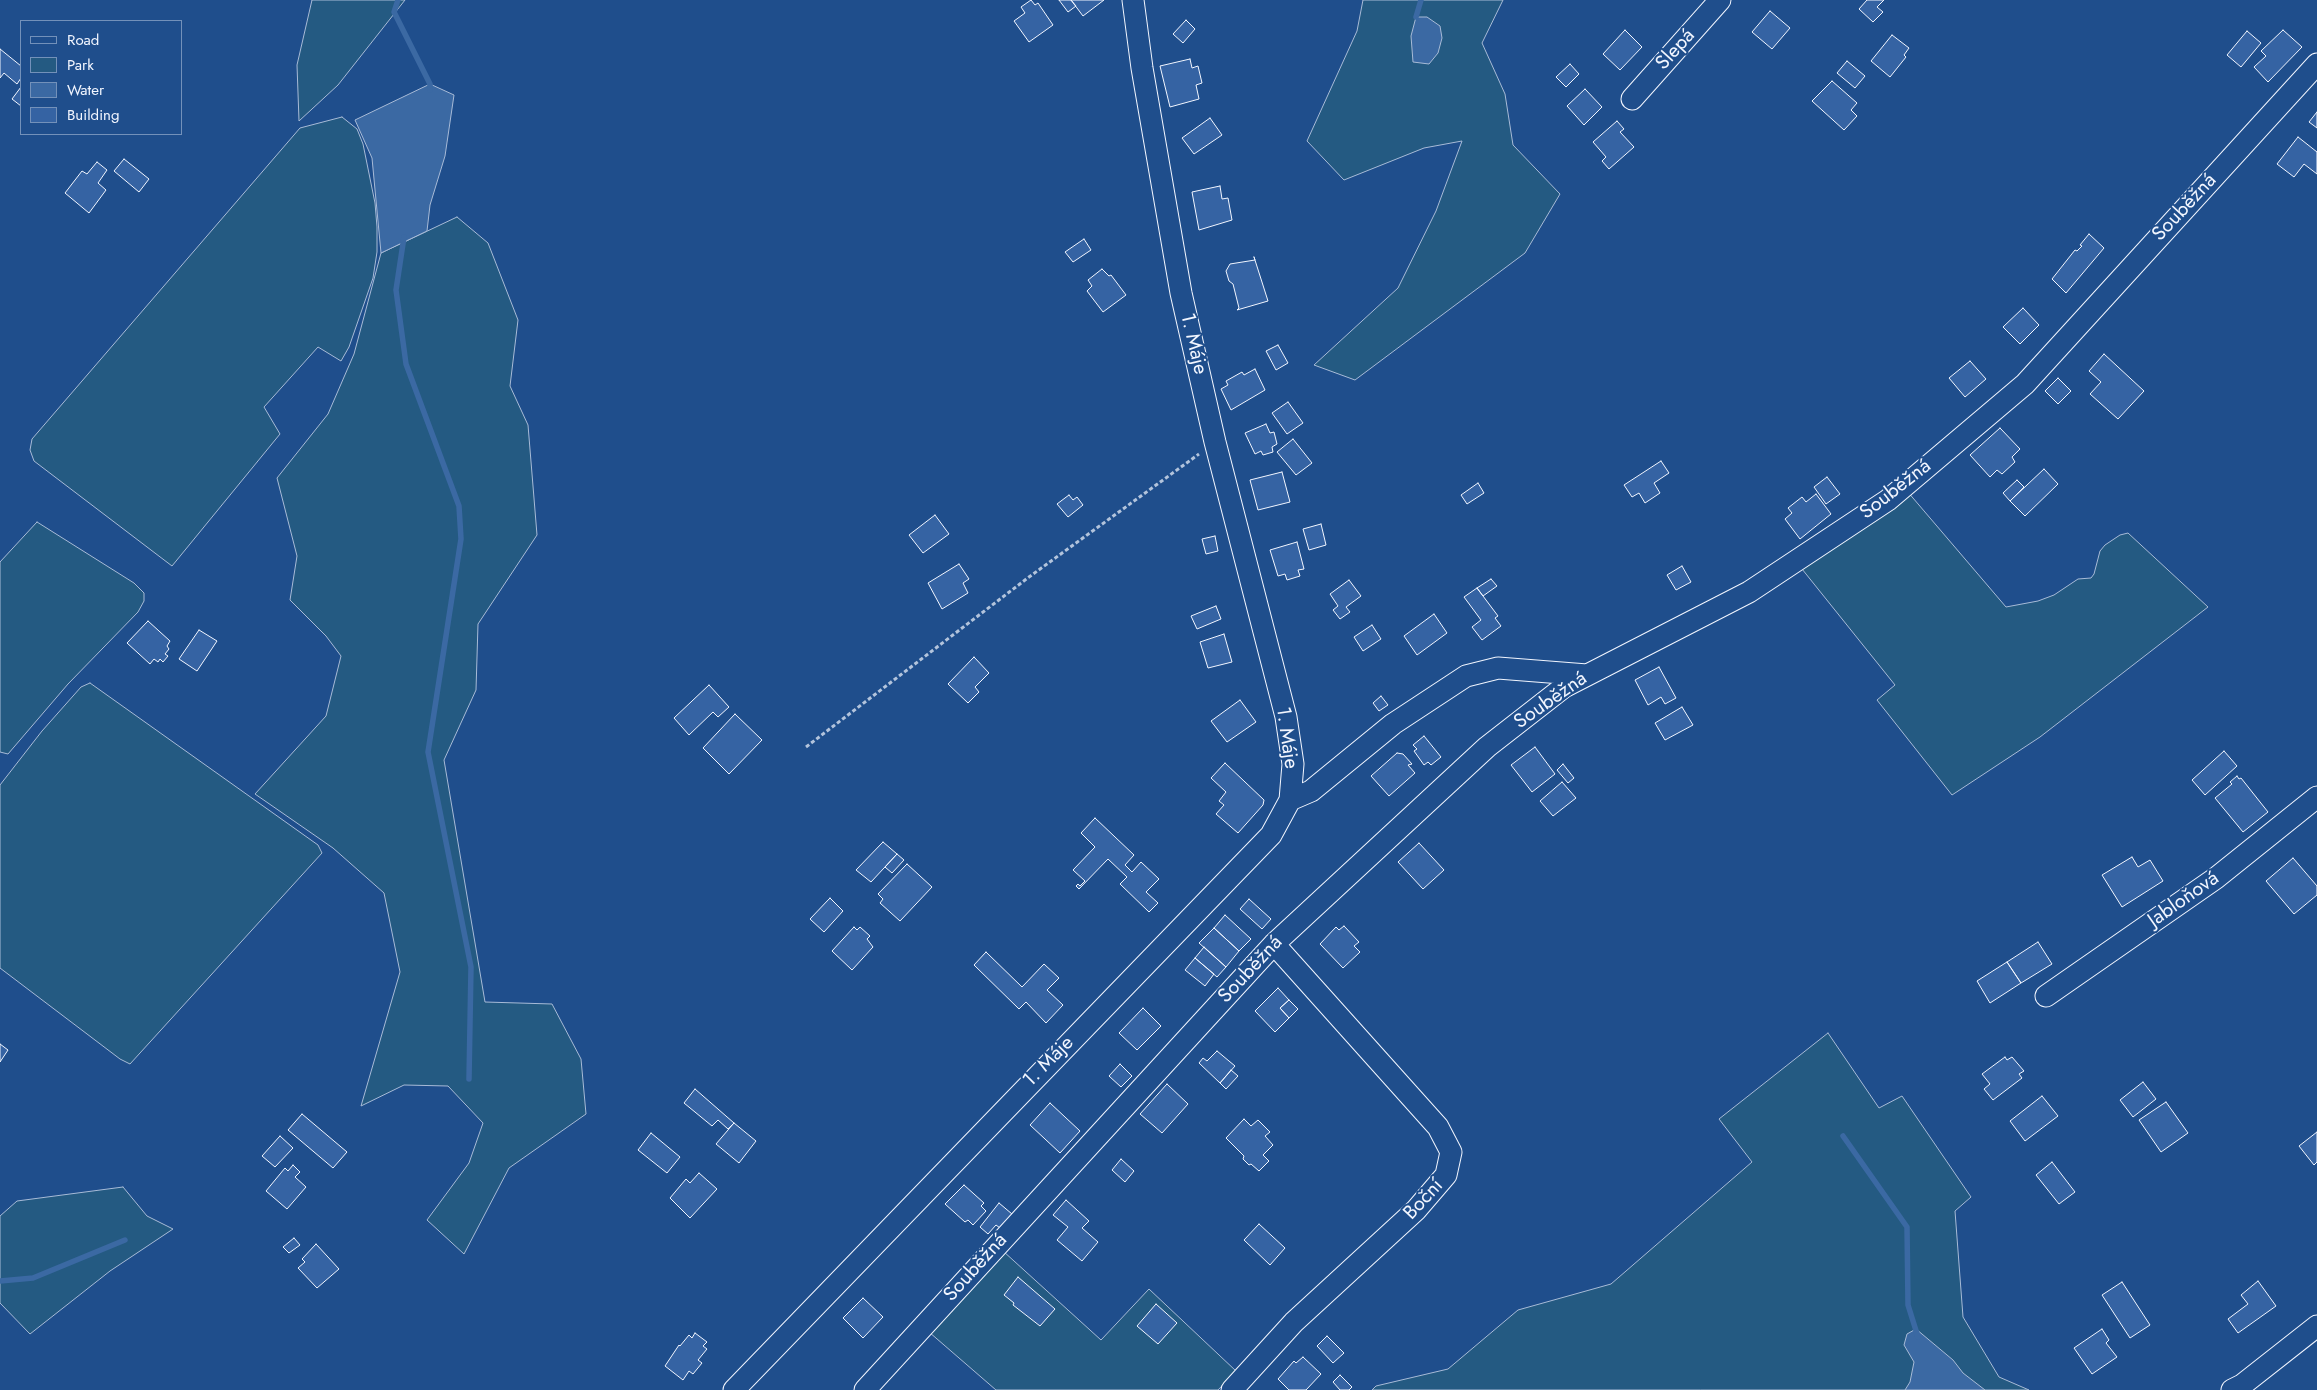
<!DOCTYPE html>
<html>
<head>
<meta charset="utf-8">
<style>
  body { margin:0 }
  #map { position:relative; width:2317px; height:1390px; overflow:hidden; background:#1f4e8c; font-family:Jost,sans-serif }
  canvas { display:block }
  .legend { position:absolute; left:20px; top:20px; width:162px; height:115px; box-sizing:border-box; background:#1f4e8c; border:1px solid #7391ba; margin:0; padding:6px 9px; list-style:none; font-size:15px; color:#f2f6ff }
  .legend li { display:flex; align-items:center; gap:10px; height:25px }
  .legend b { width:25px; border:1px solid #7391ba }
</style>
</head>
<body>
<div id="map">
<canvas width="2317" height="1390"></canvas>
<ul class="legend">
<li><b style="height:6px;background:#1f4e8c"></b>Road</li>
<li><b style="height:14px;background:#245a82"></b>Park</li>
<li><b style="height:14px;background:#3b69a3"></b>Water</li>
<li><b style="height:14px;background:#3563a3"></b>Building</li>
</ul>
</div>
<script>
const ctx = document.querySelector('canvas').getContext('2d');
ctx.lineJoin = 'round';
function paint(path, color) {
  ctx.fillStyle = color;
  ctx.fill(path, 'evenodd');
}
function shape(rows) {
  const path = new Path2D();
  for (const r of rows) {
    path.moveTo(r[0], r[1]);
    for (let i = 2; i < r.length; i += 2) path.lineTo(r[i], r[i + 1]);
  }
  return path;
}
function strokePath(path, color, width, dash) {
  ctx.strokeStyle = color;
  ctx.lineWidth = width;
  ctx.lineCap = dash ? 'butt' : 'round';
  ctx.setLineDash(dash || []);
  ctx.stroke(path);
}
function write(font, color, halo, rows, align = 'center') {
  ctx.font = font + ' Jost,sans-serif';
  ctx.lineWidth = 4;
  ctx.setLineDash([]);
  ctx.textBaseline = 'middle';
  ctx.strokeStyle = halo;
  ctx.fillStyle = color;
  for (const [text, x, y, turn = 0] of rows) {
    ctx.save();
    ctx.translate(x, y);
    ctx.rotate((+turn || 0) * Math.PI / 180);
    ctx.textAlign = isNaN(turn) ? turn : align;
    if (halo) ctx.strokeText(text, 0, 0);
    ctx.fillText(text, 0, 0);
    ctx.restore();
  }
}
const green = shape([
  [312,0,405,0,338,85,299,121,297,65,312,0],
  [1363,0,1503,0,1482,43,1505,94,1513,145,1560,194,1525,253,1355,380,1314,365,1398,288,1436,211,1462,141,1424,148,1344,180,1307,141,1357,31,1363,0],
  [342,117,357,129,363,144,375,203,377,227,377,252,373,278,349,347,341,361,318,347,264,407,280,434,172,566,34,461,30,450,32,439,300,128,342,117],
  [457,217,488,243,518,320,510,386,528,425,537,535,478,624,476,690,444,760,485,1002,552,1004,581,1059,586,1114,509,1168,464,1254,427,1220,469,1163,483,1123,448,1086,404,1085,361,1106,400,972,384,893,333,848,255,794,326,716,341,656,326,636,290,600,297,556,277,478,328,414,354,354,381,253,457,217],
  [1907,491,2006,607,2038,601,2054,595,2078,579,2091,578,2094,574,2100,551,2105,545,2120,535,2128,533,2208,607,2040,737,1952,795,1877,700,1895,685,1802,569,1907,491],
  [37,522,134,583,144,593,144,601,138,612,68,684,8,754,0,752,0,562,37,522],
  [90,683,318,845,322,853,130,1064,120,1059,0,968,0,785,42,731,81,687,90,683],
  [1828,1033,1879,1108,1902,1096,1971,1197,1955,1211,1963,1317,1999,1377,2029,1390,1372,1390,1376,1386,1448,1369,1518,1310,1611,1284,1752,1162,1719,1119,1828,1033],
  [123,1187,147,1216,173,1229,110,1271,30,1334,0,1303,0,1216,17,1201,123,1187],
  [1003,1251,1101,1340,1149,1289,1236,1371,1218,1390,996,1390,929,1332,1003,1251]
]);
paint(green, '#245a82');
strokePath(green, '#a8bbd7', 1);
const water = shape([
  [1416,17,1427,17,1440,26,1442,38,1438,53,1429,64,1413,62,1411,36,1416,17],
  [430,84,454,95,445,156,430,205,427,231,381,253,372,158,355,120,430,84],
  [1916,1329,1953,1360,1963,1373,1985,1390,1905,1390,1910,1382,1914,1362,1904,1345,1907,1334,1916,1329]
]);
paint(water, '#3b69a3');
strokePath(water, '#a8bbd7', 1);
strokePath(shape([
  [398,0,394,12,430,84,430,90],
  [1416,17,1421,0],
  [404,237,396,290,406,364,459,506,461,539,428,752,471,967,469,1079],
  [1843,1136,1907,1227,1908,1305,1918,1337],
  [0,1281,33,1278,125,1240]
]), '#3b69a3', 5.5);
const building = shape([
  [1031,0,1035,5,1038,3,1053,25,1029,42,1014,21,1025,13,1021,7,1031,0],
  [1059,0,1071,0,1076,6,1068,12,1059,0],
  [1071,0,1104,0,1083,16,1071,0],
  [1867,0,1884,0,1877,7,1883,12,1873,22,1859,9,1867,0],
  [1770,11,1790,28,1772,49,1752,32,1770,11],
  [1186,20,1195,29,1183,43,1173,34,1186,20],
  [1625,30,1642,47,1620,70,1603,54,1625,30],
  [2283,30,2302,47,2268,82,2254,67,2266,56,2261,51,2283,30],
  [2247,31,2261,43,2241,67,2227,55,2247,31],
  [1892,35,1909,48,1904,55,1906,57,1890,77,1871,61,1892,35],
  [0,49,21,66,21,78,17,84,4,73,0,78,0,49],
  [1190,59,1192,68,1198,66,1202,83,1196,85,1199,99,1170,107,1160,66,1190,59],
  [1847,61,1865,76,1855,88,1837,73,1847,61],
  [1570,64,1579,74,1566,87,1556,77,1570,64],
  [1832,81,1857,103,1851,110,1857,116,1844,130,1812,101,1832,81],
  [21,87,21,106,12,99,21,87],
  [1585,89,1602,107,1584,125,1567,106,1585,89],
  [2317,112,2317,128,2309,122,2317,112],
  [1210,118,1222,135,1194,154,1182,138,1210,118],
  [1617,121,1624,129,1620,132,1634,147,1609,169,1602,161,1606,157,1593,142,1617,121],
  [2298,137,2317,152,2317,174,2304,164,2294,177,2277,164,2298,137],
  [124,159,149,179,139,192,114,171,124,159],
  [97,162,107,170,98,183,106,190,89,213,65,193,82,171,87,174,97,162],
  [1220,186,1222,199,1228,198,1232,220,1199,230,1192,192,1220,186],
  [2089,234,2104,248,2066,293,2052,279,2075,250,2077,251,2082,246,2080,245,2089,234],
  [1084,239,1091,250,1073,262,1065,252,1084,239],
  [1254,257,1268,301,1237,310,1239,308,1233,284,1229,281,1226,271,1230,264,1255,260,1254,257],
  [1102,269,1109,276,1111,275,1126,295,1103,312,1087,291,1092,286,1088,280,1102,269],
  [2023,308,2039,325,2020,344,2003,327,2023,308],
  [1278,345,1288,363,1276,370,1266,351,1278,345],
  [2104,354,2144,391,2118,419,2090,394,2101,382,2089,371,2104,354],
  [1970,361,1986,379,1965,397,1949,378,1970,361],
  [1255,369,1265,390,1231,410,1221,389,1228,385,1226,381,1242,372,1244,375,1255,369],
  [2058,378,2071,391,2058,404,2045,391,2058,378],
  [1288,402,1303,423,1287,434,1272,413,1288,402],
  [1266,424,1270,433,1274,432,1277,444,1272,447,1273,452,1263,455,1261,451,1255,454,1245,433,1266,424],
  [2000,428,2020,449,2012,457,2015,462,2002,474,1997,470,1990,477,1970,455,2000,428],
  [1293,439,1312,463,1296,475,1277,452,1293,439],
  [1661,461,1669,473,1654,483,1660,493,1645,503,1639,493,1632,497,1624,485,1661,461],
  [2044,469,2058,484,2025,516,2010,501,2044,469],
  [1282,472,1290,502,1258,510,1250,480,1282,472],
  [1827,477,1840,494,1826,504,1814,487,1827,477],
  [2017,480,2024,487,2010,501,2003,493,2017,480],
  [1478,483,1484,493,1467,504,1461,495,1478,483],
  [1816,494,1831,514,1800,539,1785,519,1792,513,1788,508,1802,497,1806,502,1816,494],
  [1069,495,1073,500,1077,497,1083,505,1068,517,1057,504,1069,495],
  [935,515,949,534,923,553,909,535,935,515],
  [1321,524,1326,545,1309,550,1303,529,1321,524],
  [1215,536,1218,551,1206,554,1202,539,1215,536],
  [1297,542,1304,569,1298,570,1300,576,1287,580,1285,574,1278,576,1270,550,1297,542],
  [959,564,969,579,963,583,968,593,942,609,928,583,959,564],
  [1682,566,1691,582,1676,590,1667,575,1682,566],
  [1491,579,1497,586,1483,596,1477,588,1491,579],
  [1349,580,1361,596,1346,607,1350,612,1340,619,1333,610,1338,606,1330,594,1349,580],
  [1477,588,1498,616,1495,618,1501,626,1482,640,1472,627,1481,620,1464,597,1477,588],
  [1216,606,1221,619,1197,629,1191,616,1216,606],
  [1434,614,1447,633,1417,655,1404,636,1434,614],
  [148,621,170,641,167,646,169,649,165,654,168,656,163,662,160,659,158,662,154,659,150,664,127,643,148,621],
  [1372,625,1381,639,1363,651,1354,637,1372,625],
  [199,630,217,641,197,671,179,659,199,630],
  [1224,634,1232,662,1208,668,1200,642,1224,634],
  [974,657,989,673,975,687,979,692,968,703,948,684,974,657],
  [1659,667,1676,698,1665,704,1661,697,1648,705,1635,680,1659,667],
  [709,685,729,707,718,717,713,712,689,735,674,718,709,685],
  [1381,696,1388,705,1379,711,1373,703,1381,696],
  [1240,700,1256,722,1227,742,1211,721,1240,700],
  [1682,707,1693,725,1665,740,1655,723,1682,707],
  [735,714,762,740,729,774,703,748,735,714],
  [1424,736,1441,757,1431,765,1428,762,1424,765,1414,751,1417,749,1413,745,1424,736],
  [1535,747,1555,774,1532,792,1511,765,1535,747],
  [2224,751,2237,766,2205,795,2192,780,2224,751],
  [1397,753,1403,754,1412,764,1408,765,1415,773,1389,796,1371,776,1397,753],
  [1225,763,1264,800,1263,805,1238,833,1216,814,1224,805,1219,801,1226,792,1211,778,1225,763],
  [1563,764,1574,778,1568,783,1557,770,1563,764],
  [2237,776,2239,779,2241,778,2268,812,2243,832,2215,798,2232,784,2230,782,2237,776],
  [1562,782,1576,798,1553,816,1540,801,1562,782],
  [1095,818,1134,855,1125,865,1132,872,1141,862,1159,879,1146,892,1158,903,1149,912,1120,884,1127,877,1108,859,1079,889,1076,886,1078,884,1080,886,1085,881,1073,870,1095,847,1081,833,1095,818],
  [883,842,897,854,871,882,856,870,883,842],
  [1419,843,1444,870,1423,889,1398,862,1419,843],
  [897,854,904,860,892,873,885,867,897,854],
  [2132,857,2138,867,2150,860,2163,881,2122,907,2102,875,2132,857],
  [2293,858,2317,886,2317,895,2294,914,2266,881,2293,858],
  [907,864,932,887,900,921,880,903,883,899,878,894,907,864],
  [830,898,843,911,824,932,810,919,830,898],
  [1249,899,1271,919,1262,929,1240,909,1249,899],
  [1225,915,1251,939,1239,951,1214,928,1225,915],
  [1344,926,1359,942,1354,946,1360,952,1343,968,1320,944,1336,927,1339,930,1344,926],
  [854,927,857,930,860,927,870,936,867,939,873,947,852,970,832,951,854,927],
  [1214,928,1239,951,1226,967,1199,943,1214,928],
  [2038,942,2052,964,2021,983,2007,962,2038,942],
  [1204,947,1226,967,1217,977,1195,958,1204,947],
  [986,952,1022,987,1044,964,1059,978,1047,990,1063,1005,1046,1023,1026,1002,1019,1009,974,965,986,952],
  [1195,958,1214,974,1205,986,1185,970,1195,958],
  [2007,962,2021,983,1990,1003,1977,981,2007,962],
  [1278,988,1289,1000,1280,1008,1289,1018,1275,1032,1255,1011,1278,988],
  [1289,1000,1298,1009,1289,1018,1280,1008,1289,1000],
  [1143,1008,1161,1026,1137,1050,1119,1033,1143,1008],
  [0,1044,8,1050,0,1062,0,1044],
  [1217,1051,1235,1066,1220,1083,1199,1063,1203,1058,1207,1061,1217,1051],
  [2005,1057,2007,1060,2012,1057,2024,1071,2019,1074,2022,1078,1993,1100,1984,1089,1990,1084,1982,1074,2005,1057],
  [1120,1064,1132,1076,1121,1087,1109,1076,1120,1064],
  [1231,1070,1238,1076,1226,1089,1220,1083,1231,1070],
  [2143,1082,2156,1099,2133,1117,2120,1100,2143,1082],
  [1167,1084,1188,1104,1162,1133,1140,1114,1167,1084],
  [695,1089,734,1123,728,1129,718,1120,712,1126,684,1103,695,1089],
  [2042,1096,2058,1116,2025,1141,2010,1121,2042,1096],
  [2166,1102,2188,1133,2161,1152,2139,1120,2166,1102],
  [1050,1103,1080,1131,1060,1153,1030,1125,1050,1103],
  [302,1114,347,1152,333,1168,288,1130,302,1114],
  [1244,1119,1251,1126,1258,1120,1270,1132,1265,1136,1273,1145,1263,1155,1269,1161,1259,1171,1251,1164,1249,1165,1243,1159,1244,1156,1226,1138,1244,1119],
  [734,1123,756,1141,739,1163,716,1144,734,1123],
  [2317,1132,2317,1162,2314,1165,2299,1146,2317,1132],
  [651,1133,680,1157,667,1173,638,1150,651,1133],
  [280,1136,293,1148,275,1167,262,1156,280,1136],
  [1121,1159,1134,1171,1125,1182,1112,1170,1121,1159],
  [2052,1162,2075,1192,2059,1204,2036,1175,2052,1162],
  [293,1165,300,1172,295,1177,306,1187,287,1209,266,1191,285,1168,288,1171,293,1165],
  [699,1173,717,1189,690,1218,670,1198,686,1179,690,1183,699,1173],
  [964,1185,984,1203,981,1206,986,1211,973,1225,968,1220,965,1222,945,1204,964,1185],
  [1066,1200,1089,1221,1082,1228,1098,1242,1082,1261,1057,1240,1068,1227,1053,1215,1066,1200],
  [999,1203,1012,1214,1000,1228,996,1225,988,1234,980,1227,999,1203],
  [1259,1224,1285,1248,1270,1265,1244,1240,1259,1224],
  [294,1238,300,1245,289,1253,283,1247,294,1238],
  [316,1244,339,1269,317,1288,298,1268,305,1262,302,1259,316,1244],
  [1018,1277,1055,1309,1040,1326,1013,1305,1014,1303,1004,1295,1018,1277],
  [2258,1281,2276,1306,2238,1333,2228,1319,2248,1304,2241,1295,2258,1281],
  [2122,1282,2150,1325,2130,1338,2102,1295,2122,1282],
  [863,1298,883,1317,863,1338,843,1318,863,1298],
  [1156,1304,1177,1323,1158,1344,1137,1326,1156,1304],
  [2102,1329,2109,1340,2106,1343,2117,1357,2092,1374,2074,1348,2102,1329],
  [695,1333,707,1342,703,1346,707,1349,698,1360,702,1363,693,1374,689,1371,683,1380,665,1366,679,1345,680,1346,689,1335,692,1338,695,1333],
  [1327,1336,1344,1353,1333,1363,1317,1346,1327,1336],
  [1303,1357,1321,1374,1306,1390,1289,1390,1278,1379,1294,1361,1296,1363,1303,1357],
  [1340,1375,1352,1387,1349,1390,1340,1390,1333,1382,1340,1375]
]);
paint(building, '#3563a3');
strokePath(building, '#f2f6ff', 1);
const minor = shape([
  [1632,99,1720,0],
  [1290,800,1311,791,1393,724,1466,676,1498,668,1587,675],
  [2046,996,2216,878,2317,797],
  [734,1390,1271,835,1290,800,1293,764,1286,717,1215,442,1181,293,1142,68,1133,0],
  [865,1390,1274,944,1487,747,1564,687,1749,592,1888,500,2025,384,2317,64],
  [1232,1390,1294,1322,1416,1210,1446,1175,1451,1152,1438,1127,1274,944],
  [2232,1390,2242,1385,2317,1326]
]);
strokePath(minor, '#f2f6ff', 23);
strokePath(shape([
  [806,747,1029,577,1199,454]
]), '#b3c4dc', 3, [4, 2.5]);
strokePath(minor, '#1f4e8c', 21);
write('20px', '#f2f6ff', '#1f4e8c', [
  ["Slepá",1676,50,-48],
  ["Souběžná",2185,208,-47],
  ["1. Máje",1193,344,77],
  ["Souběžná",1896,490,-38],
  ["Souběžná",1551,701,-35],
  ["1. Máje",1286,738,82],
  ["Jabloňová",2184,900,-35],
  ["Souběžná",1251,970,-47],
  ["1. Máje",1049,1062,-45],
  ["Boční",1424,1200,-47],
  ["Souběžná",976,1268,-48]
]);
</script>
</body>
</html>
